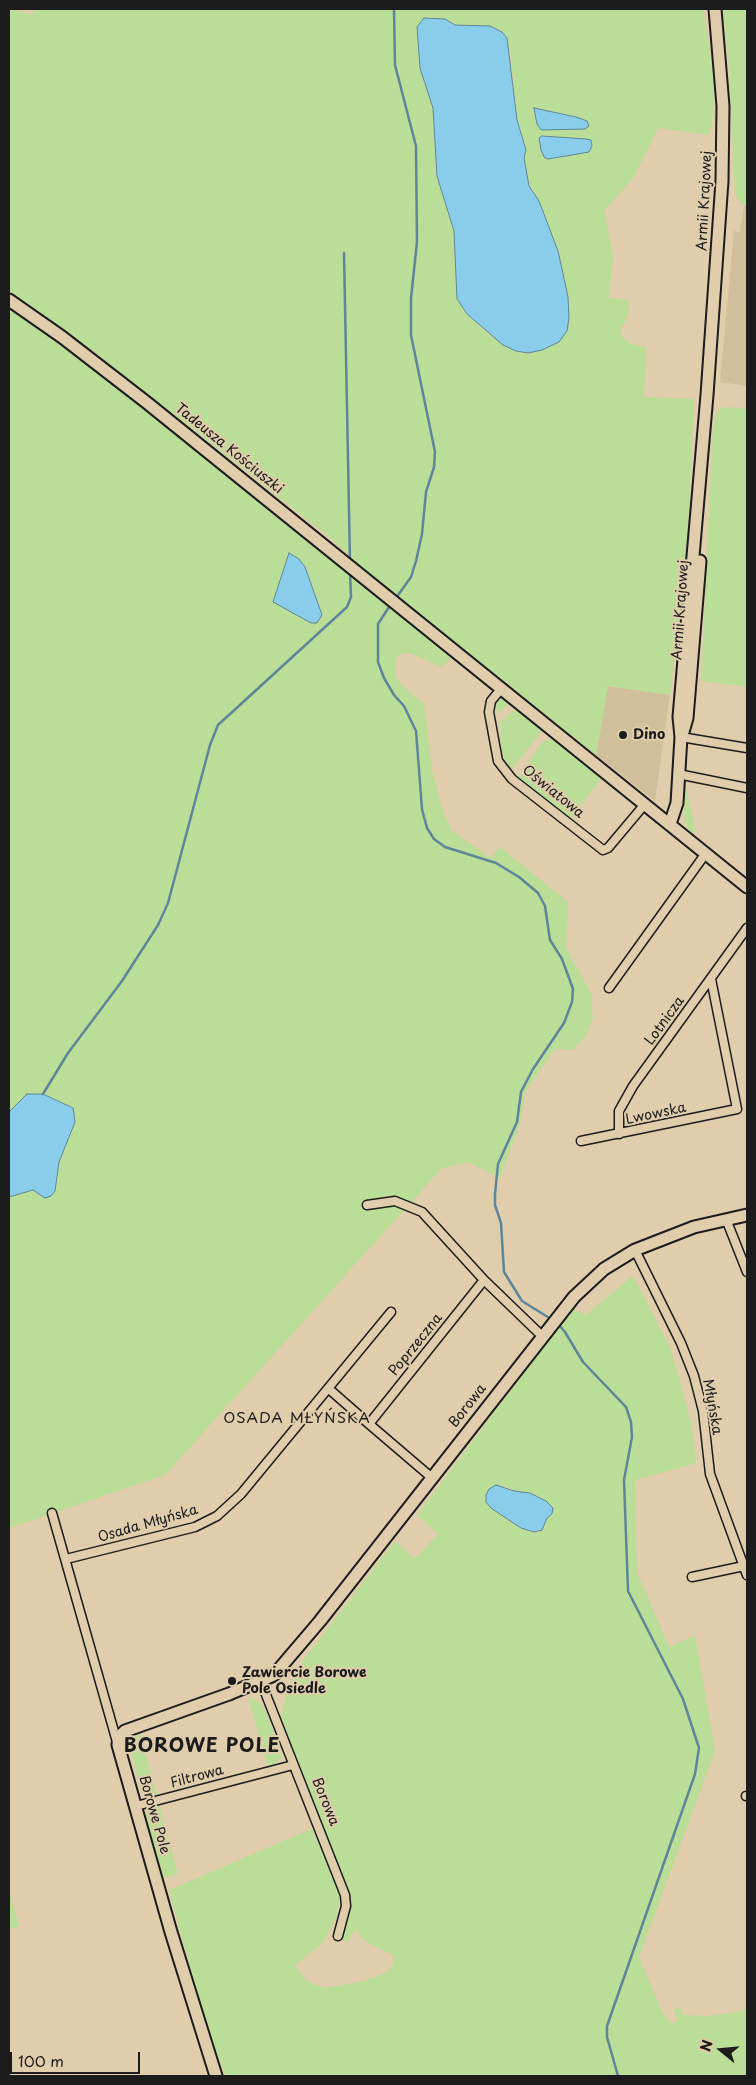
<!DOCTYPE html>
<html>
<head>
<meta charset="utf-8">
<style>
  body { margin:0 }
  #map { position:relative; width:756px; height:2085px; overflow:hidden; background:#dfcdab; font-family:"Playpen Sans",sans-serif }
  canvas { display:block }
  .frame { position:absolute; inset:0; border:10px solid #1c1c1c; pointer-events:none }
  .north { position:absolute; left:696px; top:2025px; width:50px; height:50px; -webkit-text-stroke:4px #dfcdab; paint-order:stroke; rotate:287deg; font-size:14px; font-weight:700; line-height:20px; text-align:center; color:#1c1c1c }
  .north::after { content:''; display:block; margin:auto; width:18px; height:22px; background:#1c1c1c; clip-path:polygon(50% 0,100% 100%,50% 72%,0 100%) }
  .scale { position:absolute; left:10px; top:2052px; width:130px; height:22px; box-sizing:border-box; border:2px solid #1c1c1c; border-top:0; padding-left:6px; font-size:15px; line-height:18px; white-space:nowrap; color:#1c1c1c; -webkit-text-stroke:4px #dfcdab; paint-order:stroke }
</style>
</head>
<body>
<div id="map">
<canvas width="756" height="2085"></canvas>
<div class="frame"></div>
<div class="north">N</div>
<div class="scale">100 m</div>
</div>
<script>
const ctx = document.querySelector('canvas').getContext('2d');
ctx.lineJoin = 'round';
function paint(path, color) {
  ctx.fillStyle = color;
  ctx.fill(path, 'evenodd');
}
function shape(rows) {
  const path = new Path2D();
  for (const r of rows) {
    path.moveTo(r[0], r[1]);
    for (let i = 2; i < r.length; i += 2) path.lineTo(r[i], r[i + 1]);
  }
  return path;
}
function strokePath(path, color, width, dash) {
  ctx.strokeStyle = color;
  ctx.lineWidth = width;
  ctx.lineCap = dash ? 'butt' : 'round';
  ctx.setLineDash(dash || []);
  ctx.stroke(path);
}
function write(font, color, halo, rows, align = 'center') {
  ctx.font = font + ' "Playpen Sans",sans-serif';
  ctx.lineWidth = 4;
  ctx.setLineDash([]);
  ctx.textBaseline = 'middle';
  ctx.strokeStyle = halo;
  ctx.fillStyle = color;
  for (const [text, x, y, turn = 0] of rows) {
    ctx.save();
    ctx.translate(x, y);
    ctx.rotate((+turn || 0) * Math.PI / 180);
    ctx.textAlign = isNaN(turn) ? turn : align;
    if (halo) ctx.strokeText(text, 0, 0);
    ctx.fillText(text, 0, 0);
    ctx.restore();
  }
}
paint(shape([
  [747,139,747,386,720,382,734,231,740,232,744,206,735,195],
  [608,686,670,695,655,801,596,755]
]), '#d0bf9b');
paint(shape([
  [11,9,32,15,35,9,703,9,713,70,714,113,709,135,658,128,634,177,604,211,613,256,609,298,629,300,628,315,620,331,622,337,629,343,646,348,644,397,694,399,687,550,670,695,608,686,596,755,368,572,328,536,97,354,9,291,9,10],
  [430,17,445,19,510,50,517,120,526,150,524,158,529,186,536,195,558,251,568,297,569,318,568,325,528,353,516,351,487,333,467,314,457,299,454,231,437,176,433,108,420,68,417,27],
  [534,108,576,117,588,128,544,130,537,124],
  [542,136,554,137,563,155,548,159],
  [723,9,747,9,747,206,744,206,735,195,729,66],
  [9,308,53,336,301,533,448,652,450,658,442,667,407,652,397,656,395,667,396,676,402,685,416,698,424,702,432,770,442,808,451,830,490,858,500,847,568,902,566,948,591,993,593,1019,585,1037,572,1050,555,1049,525,1092,520,1124,500,1178,468,1162,441,1169,165,1475,9,1528,9,1197,27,1191,33,1190,38,1195,57,1184,59,1162,72,1130,66,1105,43,1094,27,1094,9,1112],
  [289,553,317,623,311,623,273,602],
  [729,407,747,409,747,687,701,681,713,426,717,412,722,408],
  [500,695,510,703,498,713,495,702],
  [513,711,520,711,542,730,512,769,503,761,500,722],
  [548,739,560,744,602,778,569,820,518,779,540,745],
  [686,787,696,833,692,835,686,825,684,814],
  [633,1276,670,1347,691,1422,696,1463,635,1480,637,1572,669,1647,695,1636,715,1751,639,1957,662,2012,671,2023,675,2023,678,2020,674,2010,676,2007,681,2009,682,2015,710,2016,742,2011,747,2004,747,2076,226,2076,210,2039,169,1890,312,1829,340,1893,337,1916,323,1943,295,1965,306,1981,324,1988,365,1981,387,1972,394,1964,393,1955,370,1944,361,1937,356,1929,347,1943,340,1935,350,1900,282,1727,281,1717,286,1696,296,1670,395,1541,415,1559,438,1534,417,1515,572,1309,586,1315],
  [504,1485,514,1491,530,1493,546,1501,547,1518,542,1530,521,1528,508,1518],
  [248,1697,259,1702,266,1712,282,1757,276,1764,268,1766],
  [140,1733,157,1796,147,1798,142,1793,130,1748,133,1739],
  [159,1804,178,1874,162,1878,146,1815,149,1807],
  [9,1891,19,1926,9,1929]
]), '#badd97');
const water = shape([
  [424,18,445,19,455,25,490,26,502,32,507,38,517,120,526,150,524,158,529,186,539,201,558,251,568,297,569,318,567,331,559,342,542,350,528,353,516,351,503,345,467,314,457,299,454,231,437,176,433,108,420,68,417,27,424,18],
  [534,108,576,117,587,121,589,126,585,129,541,130,537,124,534,108],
  [542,136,586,139,591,140,592,146,589,152,548,159,544,157,541,150,539,138,542,136],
  [289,553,299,559,305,567,322,615,317,623,311,623,273,602,289,553],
  [27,1094,43,1094,73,1108,74,1114,75,1122,59,1162,55,1191,51,1196,45,1198,33,1190,9,1197,9,1112,27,1094],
  [496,1485,514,1491,530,1493,546,1501,553,1508,552,1514,547,1518,542,1530,534,1532,521,1528,491,1508,486,1502,486,1495,489,1489,496,1485]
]);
paint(water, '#8acdeb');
strokePath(water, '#5e8698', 1);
strokePath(shape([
  [394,9,395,65,416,146,417,242,411,298,411,335,435,452,434,467,426,492,422,534,416,561,411,577,396,598],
  [344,253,350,562],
  [391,604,378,624,378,662,384,678,394,695,404,706,416,731,422,809,427,828,434,839,445,847,496,863,519,877,538,893,545,906,550,940,562,959,573,989,572,1002,564,1023,533,1069,521,1092,517,1122,498,1164,495,1194,495,1205,501,1223,504,1272,522,1301,551,1319],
  [43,1094,68,1053,122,981,158,925,168,903,210,745,218,725,347,607,351,597,350,572],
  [558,1324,565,1332,583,1362,626,1407,631,1422,632,1437,624,1480,628,1591,683,1699,699,1748,695,1774,607,2026,607,2037,618,2076]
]), '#5e8698', 2.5);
const street = shape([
  [501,689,491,701,489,712,498,761,512,779,603,850,608,848,645,804],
  [681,737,747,748],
  [678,774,747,788],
  [609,988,706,853],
  [619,1134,619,1111,633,1086,747,928],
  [581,1141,737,1109,711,979],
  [367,1205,395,1201,422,1212,484,1280,542,1336],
  [726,1219,747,1272],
  [635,1250,681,1343,694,1376,703,1411,710,1474,747,1575],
  [329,1389,369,1424],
  [431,1477,369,1424,484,1280],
  [52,1513,117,1742],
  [66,1559,195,1527,217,1516,241,1494,391,1312],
  [692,1577,744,1566],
  [261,1682,345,1895,346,1906,338,1936],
  [746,1796,747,1796],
  [136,1806,293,1765]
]);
const secondary = shape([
  [9,300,62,337,146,402,747,887],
  [683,732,687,718,700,561],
  [670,824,677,803,681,737,679,717,707,395,722,181,723,106,715,9],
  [216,2076,171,1932,118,1745,119,1737,125,1731,229,1694,274,1675,320,1621,574,1297,604,1269,635,1250,694,1227,747,1215]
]);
strokePath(street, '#1c1c1c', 11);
strokePath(secondary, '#1c1c1c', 15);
strokePath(street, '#dfcdab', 8);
strokePath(secondary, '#dfcdab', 11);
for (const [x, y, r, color] of [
  [623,735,5,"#1c1c1c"],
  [232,1681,5,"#1c1c1c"]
]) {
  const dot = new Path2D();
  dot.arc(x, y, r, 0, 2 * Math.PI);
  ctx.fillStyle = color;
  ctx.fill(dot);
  strokePath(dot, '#dfcdab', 2);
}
write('14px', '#1c1c1c', '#dfcdab', [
  ["Armii Krajowej",705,201,-87],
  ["Tadeusza Kościuszki",229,449,39],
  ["Armii Krajowej",681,610,-86],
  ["Oświatowa",553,792,39],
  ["Lotnicza",665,1021,-54],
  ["Lwowska",656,1114,-12],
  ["Poprzeczna",416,1345,-51],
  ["Borowa",468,1406,-52],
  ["Młyńska",712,1407,80],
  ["Osada Młyńska",148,1524,-16],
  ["Filtrowa",197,1777,-15],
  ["Borowa",325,1802,68],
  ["Borowe Pole",154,1815,74]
]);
write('bold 14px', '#1c1c1c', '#dfcdab', [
  ["Dino",633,735],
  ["Zawiercie Borowe",242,1673],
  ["Pole Osiedle",242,1689]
], 'left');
ctx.letterSpacing = '1px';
write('15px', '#1c1c1c', '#dfcdab', [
  ["OSADA MŁYŃSKA",297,1419]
]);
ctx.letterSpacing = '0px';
ctx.letterSpacing = '1px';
write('bold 19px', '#1c1c1c', '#dfcdab', [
  ["BOROWE POLE",202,1747]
]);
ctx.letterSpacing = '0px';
</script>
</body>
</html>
